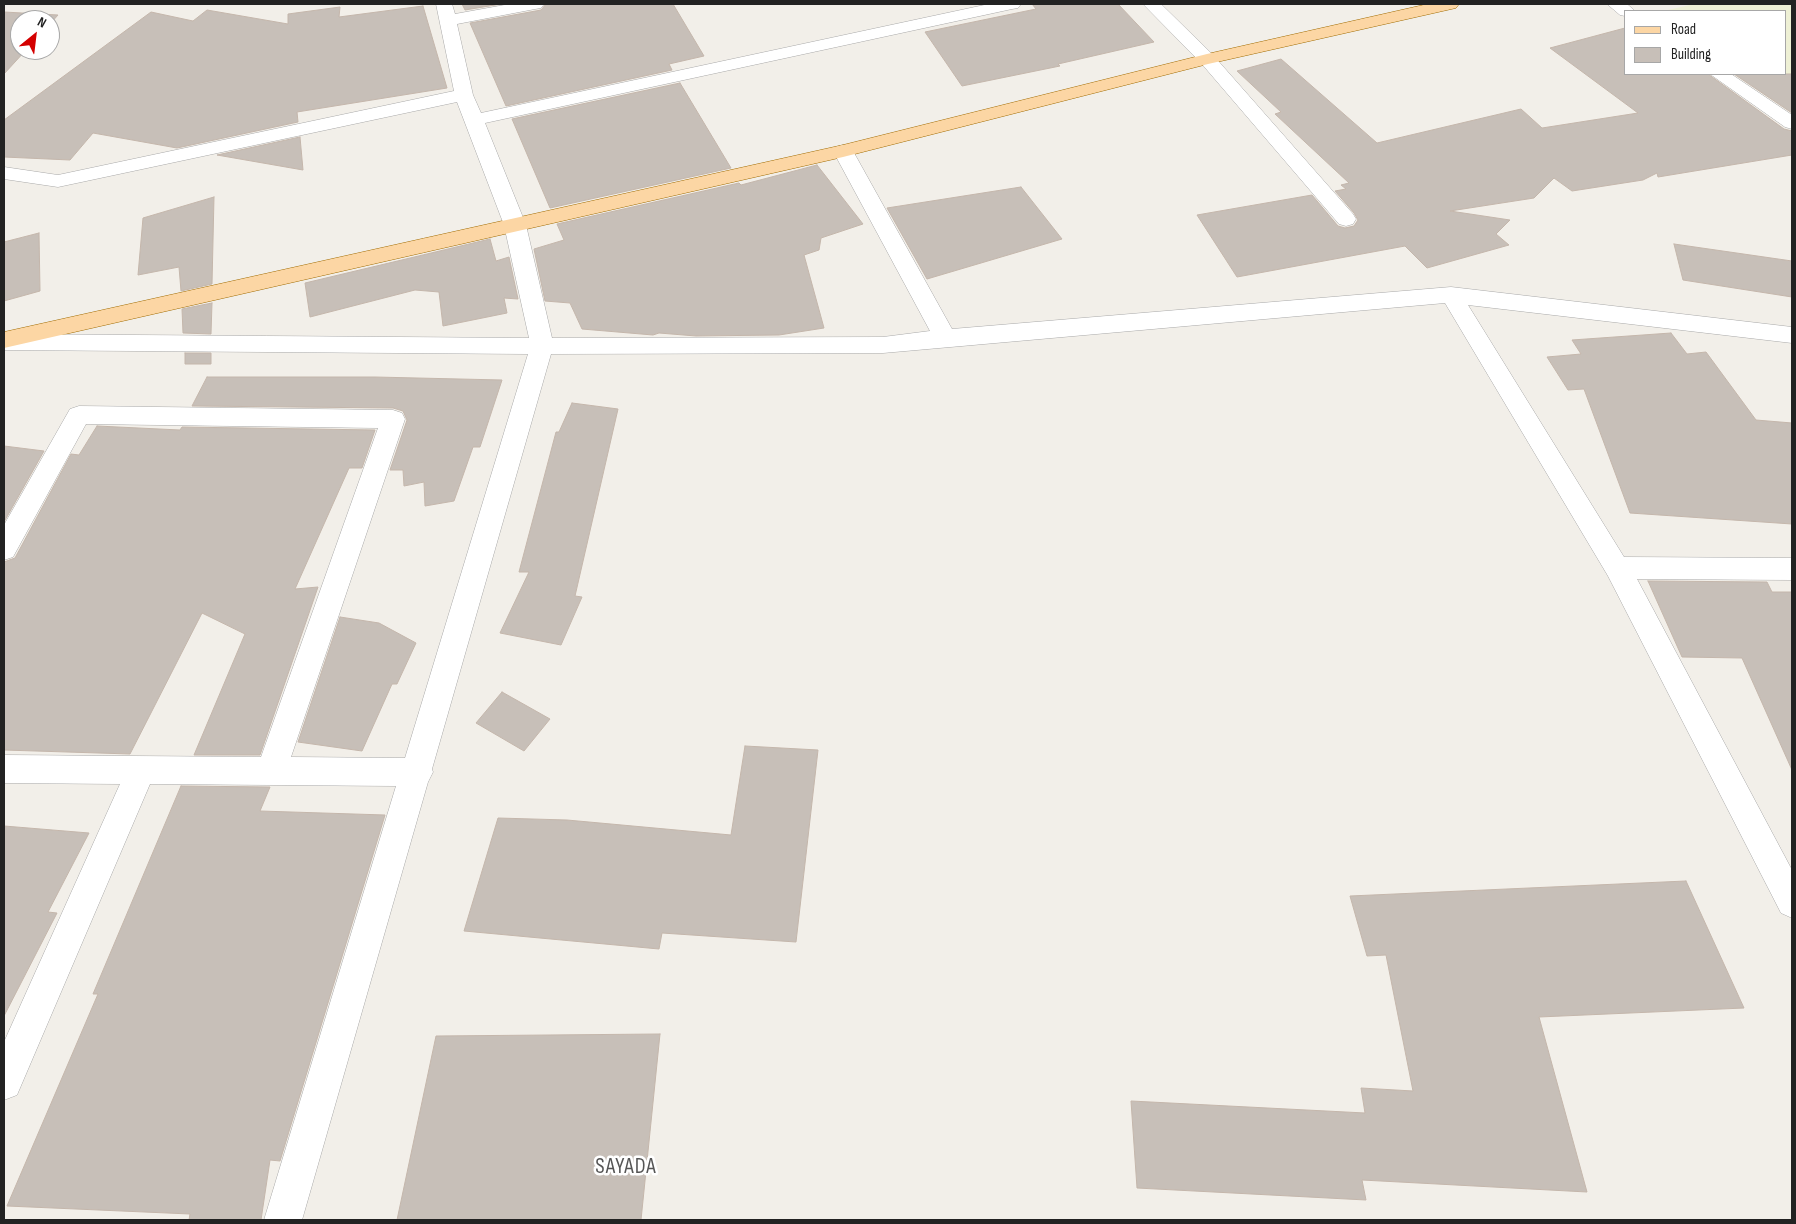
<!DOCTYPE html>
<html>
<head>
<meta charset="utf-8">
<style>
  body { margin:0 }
  #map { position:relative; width:1796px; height:1224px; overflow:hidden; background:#f2efe9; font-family:"Sofia Sans Condensed",sans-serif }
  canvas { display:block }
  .frame { position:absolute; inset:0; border:5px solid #222; pointer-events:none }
  .legend { position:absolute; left:1624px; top:10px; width:162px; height:65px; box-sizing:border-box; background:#fff; border:1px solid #a7a7a7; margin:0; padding:6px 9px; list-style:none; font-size:15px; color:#222 }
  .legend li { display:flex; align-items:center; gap:10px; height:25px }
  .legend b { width:25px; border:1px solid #a7a7a7 }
  .north { position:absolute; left:10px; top:10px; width:50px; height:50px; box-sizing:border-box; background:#fff; border:1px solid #a7a7a7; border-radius:50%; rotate:29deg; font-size:14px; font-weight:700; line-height:20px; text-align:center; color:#222 }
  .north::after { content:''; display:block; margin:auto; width:18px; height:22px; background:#d40000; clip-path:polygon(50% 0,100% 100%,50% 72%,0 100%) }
</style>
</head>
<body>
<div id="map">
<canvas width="1796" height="1224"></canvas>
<div class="frame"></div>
<ul class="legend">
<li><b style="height:6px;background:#fcd6a4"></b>Road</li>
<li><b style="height:14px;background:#c7bfb8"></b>Building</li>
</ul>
<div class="north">N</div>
</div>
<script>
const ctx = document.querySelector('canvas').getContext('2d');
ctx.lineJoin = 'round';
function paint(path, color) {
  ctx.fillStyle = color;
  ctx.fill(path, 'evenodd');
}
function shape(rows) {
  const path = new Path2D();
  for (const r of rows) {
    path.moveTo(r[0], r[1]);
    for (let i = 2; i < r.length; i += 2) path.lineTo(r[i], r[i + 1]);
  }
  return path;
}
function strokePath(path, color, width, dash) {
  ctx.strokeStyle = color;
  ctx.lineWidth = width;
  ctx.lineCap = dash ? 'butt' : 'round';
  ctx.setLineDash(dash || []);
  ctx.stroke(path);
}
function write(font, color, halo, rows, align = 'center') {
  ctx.font = font + ' "Sofia Sans Condensed",sans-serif';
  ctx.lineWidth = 5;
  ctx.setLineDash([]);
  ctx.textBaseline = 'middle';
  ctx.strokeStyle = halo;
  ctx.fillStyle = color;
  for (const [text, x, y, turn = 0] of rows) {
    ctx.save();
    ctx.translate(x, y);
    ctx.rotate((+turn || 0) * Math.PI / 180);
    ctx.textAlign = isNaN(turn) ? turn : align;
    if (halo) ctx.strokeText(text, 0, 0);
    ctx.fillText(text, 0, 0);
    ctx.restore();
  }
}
paint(shape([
  [1694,4,1792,4,1792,86,1772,74,1785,74,1785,11,1668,10]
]), '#eef0d5');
const building = shape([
  [462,4,501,4,465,10,462,4],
  [546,4,673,4,704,56,669,64,672,70,506,106,470,23,541,10,546,4],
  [1032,4,1118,4,1154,42,1058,64,1060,66,962,86,925,32,1036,9,1032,4],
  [423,6,447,88,297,112,298,122,177,148,93,133,70,160,4,157,4,120,151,12,193,21,207,10,288,24,288,14,340,7,339,17,423,6],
  [4,12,58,15,50,24,50,20,20,20,20,50,26,50,4,74,4,12],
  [1625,28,1625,74,1708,74,1784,129,1792,131,1792,155,1658,177,1657,173,1643,180,1572,191,1554,178,1534,198,1450,211,1510,220,1496,234,1509,245,1427,268,1405,246,1237,277,1197,215,1312,195,1338,226,1345,228,1354,226,1358,220,1354,213,1335,191,1346,189,1341,185,1349,183,1275,114,1281,112,1237,71,1281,59,1377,143,1521,109,1542,128,1638,113,1550,48,1625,28],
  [1734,74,1792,74,1792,113,1734,74],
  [680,83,731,168,550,208,512,119,680,83],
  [300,137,303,170,217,155,300,137],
  [817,165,863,224,821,238,819,250,804,255,824,328,779,335,696,336,659,333,653,335,582,329,570,303,545,301,534,249,564,240,557,224,739,183,741,185,817,165],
  [1021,187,1062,239,927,279,887,208,1021,187],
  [214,197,212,284,181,291,179,267,138,275,143,218,214,197],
  [39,233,40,291,4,301,4,242,39,233],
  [490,239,496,261,509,257,518,299,504,298,507,313,443,326,439,292,415,290,310,317,305,283,490,239],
  [1674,244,1792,261,1792,297,1683,280,1674,244],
  [212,303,211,334,183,333,182,309,212,303],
  [1671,333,1687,354,1706,352,1756,420,1792,423,1792,524,1630,513,1584,389,1568,390,1547,357,1581,354,1572,340,1671,333],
  [185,353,211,353,211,364,185,364,185,353],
  [207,377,375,377,502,380,480,447,473,447,454,501,425,506,424,482,404,486,403,470,390,470,407,420,403,411,393,408,192,406,207,377],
  [572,403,618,409,575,596,582,597,561,645,500,633,529,572,519,572,556,432,559,432,572,403],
  [97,426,180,430,182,427,375,430,362,468,349,468,295,589,318,587,260,755,194,755,245,634,202,613,130,754,4,750,4,562,15,558,71,454,79,455,97,426],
  [4,446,44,451,4,522,4,446],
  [1648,581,1767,582,1772,592,1792,592,1792,770,1742,658,1682,657,1648,581],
  [340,617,379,623,416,643,397,684,392,684,362,751,298,742,340,617],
  [502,692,550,719,524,751,476,723,502,692],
  [745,746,818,750,796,942,662,933,659,949,464,931,498,818,567,820,731,835,745,746],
  [181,786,270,787,260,811,385,815,280,1161,270,1160,261,1220,189,1220,190,1214,7,1206,98,994,93,994,181,786],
  [4,826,89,833,48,912,57,913,4,1016,4,826],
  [1686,881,1744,1008,1539,1017,1587,1192,1362,1180,1366,1200,1137,1188,1131,1101,1365,1113,1361,1088,1413,1091,1386,955,1367,956,1350,896,1686,881],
  [660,1034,641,1220,397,1220,436,1036,660,1034]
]);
paint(building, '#c7bfb8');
strokePath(building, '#c4b6ab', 1);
const minor = shape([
  [436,4,452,4,455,14,510,4,544,4,541,8,535,9,457,24,473,95,481,113,989,4,1021,4,1018,8,1012,9,485,123,526,225,552,338,883,337,930,331,833,151,836,147,843,145,850,147,853,151,952,329,1451,287,1792,327,1792,343,1468,305,1624,557,1792,558,1792,580,1637,579,1792,870,1792,918,1781,913,1608,576,1445,303,883,353,551,354,432,769,433,772,428,782,302,1220,264,1220,396,786,150,784,17,1095,4,1100,4,1042,120,784,4,783,4,755,261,757,378,428,86,424,13,557,4,560,4,525,70,409,79,406,393,410,402,413,405,419,291,757,405,758,528,354,4,350,4,334,529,338,504,225,457,102,58,187,4,179,4,167,58,175,454,91,436,4],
  [1143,4,1161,4,1213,55,1353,214,1356,219,1353,224,1346,226,1339,224,1201,63,1143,4],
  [1607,4,1627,4,1635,11,1625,11,1625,16,1620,15,1607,4],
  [1710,74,1731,74,1792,115,1792,129,1785,127,1710,74]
]);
const major = shape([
  [1428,4,1459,4,1456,8,1208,64,843,157,4,348,4,332,843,145,1207,54,1428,4]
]);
strokePath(minor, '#a9a9a9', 1);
strokePath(major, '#a06b00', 1);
paint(minor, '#fff');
paint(major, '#fcd6a4');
ctx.letterSpacing = '1px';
write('22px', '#555', '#fff', [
  ["SAYADA",626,1167]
]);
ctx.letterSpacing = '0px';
</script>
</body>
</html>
